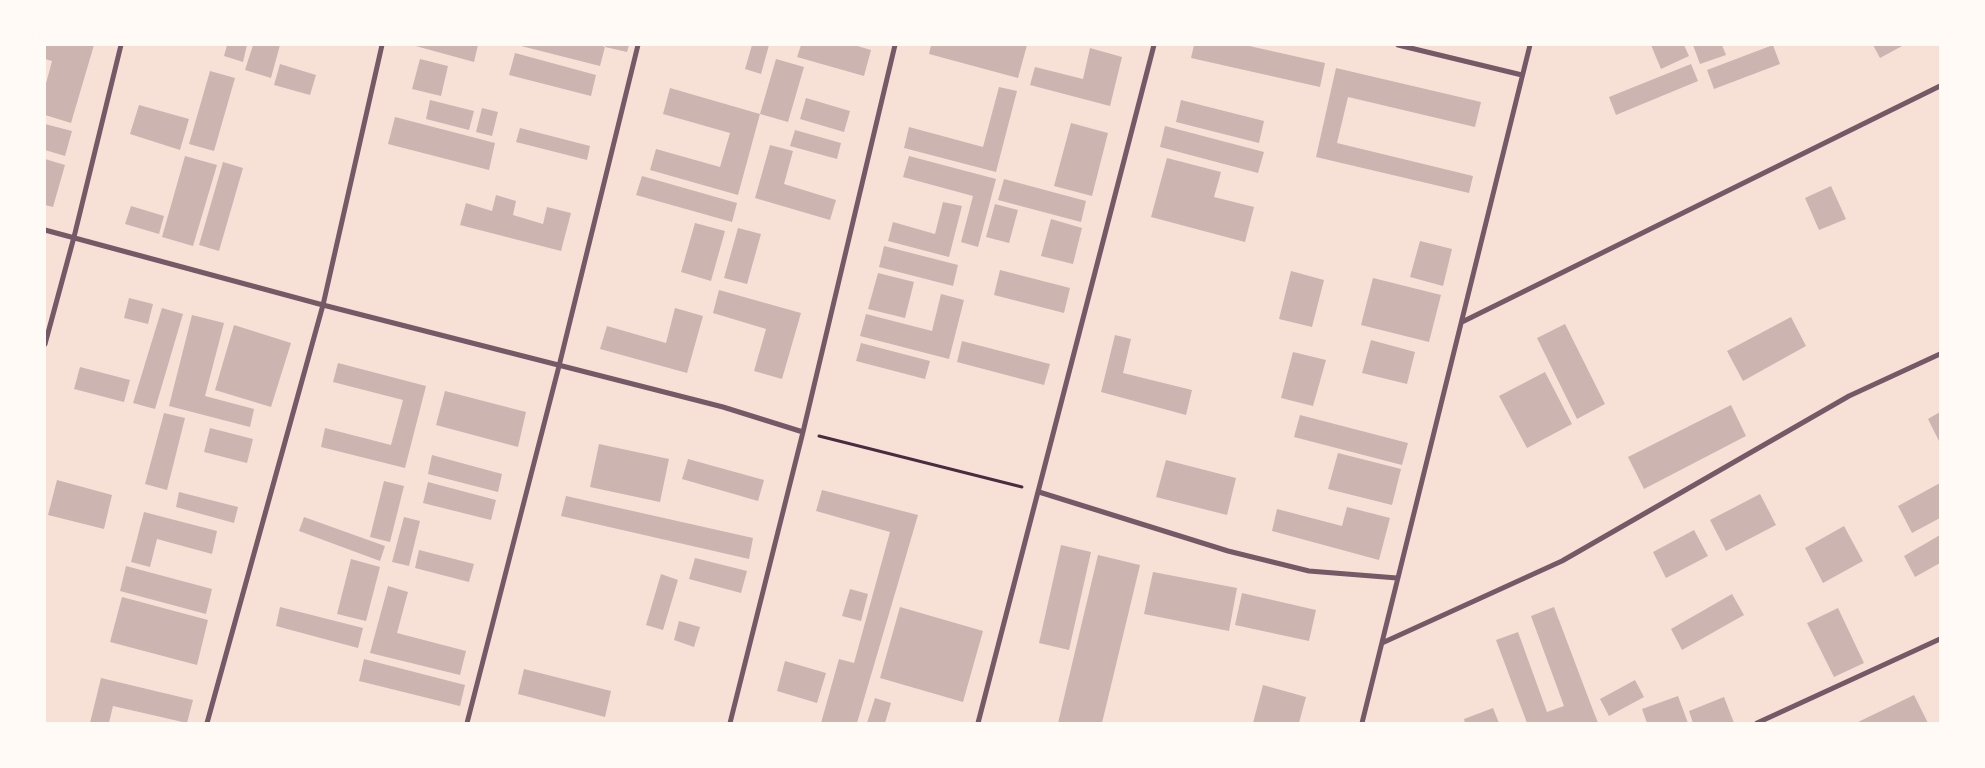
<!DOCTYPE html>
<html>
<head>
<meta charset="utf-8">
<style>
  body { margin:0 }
  #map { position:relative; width:1985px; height:768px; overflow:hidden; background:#f7e1d7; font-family:Roboto,sans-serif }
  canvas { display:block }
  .frame { position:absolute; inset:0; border:46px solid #fffaf5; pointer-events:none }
</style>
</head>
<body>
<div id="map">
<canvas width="1985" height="768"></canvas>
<div class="frame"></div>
</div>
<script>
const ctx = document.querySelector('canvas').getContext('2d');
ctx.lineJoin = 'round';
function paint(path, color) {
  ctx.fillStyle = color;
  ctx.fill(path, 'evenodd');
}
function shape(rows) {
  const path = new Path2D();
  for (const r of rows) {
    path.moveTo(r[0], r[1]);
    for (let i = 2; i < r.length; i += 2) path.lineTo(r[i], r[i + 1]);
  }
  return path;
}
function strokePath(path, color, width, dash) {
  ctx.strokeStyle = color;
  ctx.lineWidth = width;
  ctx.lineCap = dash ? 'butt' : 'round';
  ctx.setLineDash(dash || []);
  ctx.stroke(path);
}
paint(shape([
  [45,45,94,45,71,123,45,115,45,87,52,61,45,59],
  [227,45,247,45,243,62,224,56],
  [253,45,280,45,271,78,245,70],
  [412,45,478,45,474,62],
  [599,45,605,47,600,66,521,46],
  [606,45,629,45,627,52,605,47],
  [752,45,769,45,761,74,745,69],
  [801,45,854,45,871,50,864,76,797,57],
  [931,45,1027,45,1018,78,929,54],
  [1194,45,1245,45,1325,63,1320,87,1191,58],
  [1651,45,1684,45,1689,56,1661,69],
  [1693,45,1722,45,1726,55,1700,64],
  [1773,45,1780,64,1714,89,1707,70],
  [1873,45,1904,45,1880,58],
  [1090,48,1122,57,1110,106,1030,85,1035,67,1083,79],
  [515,53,596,75,591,96,509,75],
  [420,59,448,66,441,96,412,89],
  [776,59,804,67,788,122,760,114],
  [280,64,316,75,310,95,274,85],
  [1691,64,1698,81,1616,115,1609,97],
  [1336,68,1481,102,1475,127,1348,97,1337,143,1473,176,1469,193,1316,157],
  [210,71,235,78,214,151,189,144],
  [999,87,1017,91,996,172,904,148,909,127,983,147],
  [670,88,760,114,738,195,650,170,656,149,720,167,730,133,663,114],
  [806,98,850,111,844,132,800,119],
  [430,100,474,111,469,130,426,119],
  [1181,100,1264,121,1259,143,1176,122],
  [139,105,189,119,180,150,130,134],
  [482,108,498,112,492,136,476,132],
  [395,117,495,143,489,170,388,144],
  [1071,123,1108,133,1092,196,1054,186],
  [45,124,72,131,65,156,45,150],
  [1165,126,1264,152,1258,173,1160,147],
  [520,128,590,146,587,160,516,142],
  [795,130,841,143,837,159,790,146],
  [770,145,793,151,784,184,836,200,830,220,755,198],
  [185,156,217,165,193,246,162,237],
  [909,156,996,179,978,247,961,242,973,196,903,177],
  [1167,158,1221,172,1214,197,1254,207,1245,242,1151,217],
  [45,159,65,165,53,207,45,205],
  [223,162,243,168,219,251,199,245],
  [642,176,737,203,732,222,636,195],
  [1004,179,1086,201,1081,222,998,200],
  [1831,186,1846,219,1819,230,1805,198],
  [496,195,516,201,513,215,543,224,547,207,571,213,561,251,460,225,466,203,492,211],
  [943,202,962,206,949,257,888,241,893,222,935,234],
  [995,204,1018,210,1009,243,986,237],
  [131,206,164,216,159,234,125,224],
  [1051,219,1082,228,1073,264,1041,256],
  [695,223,725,231,711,281,681,272],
  [738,228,761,234,747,284,724,278],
  [1420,241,1452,249,1443,286,1410,277],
  [884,246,958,265,953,286,879,267],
  [1000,270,1070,288,1064,313,994,295],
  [1291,271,1324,280,1312,327,1279,319],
  [878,273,914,282,905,318,868,309],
  [1373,278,1441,295,1429,342,1361,325],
  [719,290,801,313,782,379,754,371,766,329,713,313],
  [941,294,964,300,949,359,860,336,866,314,932,331],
  [129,298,153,304,148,324,124,318],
  [162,308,183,314,155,409,133,403],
  [675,308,703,316,687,373,600,349,607,326,666,343],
  [192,315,224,323,205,396,254,409,250,427,169,406],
  [1791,317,1806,346,1743,381,1727,351],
  [1565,324,1605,404,1577,419,1537,338],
  [234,325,291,343,271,407,215,390],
  [1115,335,1131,339,1123,373,1192,390,1186,415,1101,392],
  [1371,340,1415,352,1407,384,1362,373],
  [962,341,1050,364,1044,385,957,362],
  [861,343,930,361,925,379,856,361],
  [1293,352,1326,360,1313,406,1281,398],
  [338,363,426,386,405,468,321,447,325,428,391,445,403,400,333,382],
  [80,367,130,380,124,402,74,389],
  [1545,372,1572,424,1527,448,1499,396],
  [445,391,526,412,518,447,436,425],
  [1731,405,1746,436,1644,489,1628,457],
  [1940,412,1940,443,1928,419],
  [164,413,185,418,167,490,145,484],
  [1300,415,1408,443,1402,465,1294,437],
  [210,428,253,439,247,463,204,452],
  [599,444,669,459,660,502,590,487],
  [1338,453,1401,469,1392,505,1328,489],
  [432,455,502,474,498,492,428,474],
  [688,459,764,480,758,501,682,479],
  [1166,460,1236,478,1227,515,1156,497],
  [57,480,112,495,104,529,48,515],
  [384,481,404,486,390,542,370,537],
  [428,482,496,500,491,520,423,503],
  [1940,483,1940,518,1912,533,1898,506],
  [822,490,918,515,857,723,821,723,839,659,854,663,890,532,816,511],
  [179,492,238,507,234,523,176,507],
  [1760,494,1776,525,1726,551,1710,520],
  [566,496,753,538,749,559,561,516],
  [1347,507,1390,518,1379,560,1272,531,1277,509,1342,526],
  [144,512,217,531,212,554,157,539,150,567,131,562],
  [304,517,385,546,380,561,299,531],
  [404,517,420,521,409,566,392,562],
  [1844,526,1863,561,1823,583,1805,548],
  [1694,530,1708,556,1666,578,1653,552],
  [1940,535,1940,563,1915,577,1904,556],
  [1061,545,1091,552,1069,650,1039,643],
  [419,550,474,564,469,582,415,568],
  [1098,555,1140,565,1102,723,1058,723],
  [695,558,747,571,741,593,689,579],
  [351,559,380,567,366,621,337,614],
  [126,566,212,589,206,614,120,591],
  [1153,572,1237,588,1229,631,1144,614],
  [661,574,678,580,663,630,646,625],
  [388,586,408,592,397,633,466,651,460,675,370,653],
  [850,589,868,594,861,621,842,616],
  [1242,593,1316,610,1309,641,1235,625],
  [1732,594,1744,615,1682,650,1671,629],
  [122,597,208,620,197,665,110,642],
  [280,607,363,628,358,648,276,626],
  [900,607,983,631,963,702,880,678],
  [1554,607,1588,697,1598,723,1527,723,1496,640,1518,632,1547,712,1564,706,1531,616],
  [1838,608,1864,663,1834,677,1807,623],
  [679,621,700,627,694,647,674,640],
  [364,659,465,685,460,706,359,681],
  [785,661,826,673,817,703,777,691],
  [524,669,611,691,605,717,518,694],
  [101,678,193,700,187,723,113,706,109,723,90,723],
  [1635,680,1644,697,1609,716,1600,699],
  [1263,685,1306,697,1299,723,1253,723],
  [1914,695,1928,723,1856,723],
  [1678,696,1688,723,1647,723,1642,709],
  [1724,697,1734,723,1693,723,1689,711],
  [875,698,891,703,885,723,867,723],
  [1493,708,1499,723,1465,723,1464,719]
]), '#ccb4b1');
strokePath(shape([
  [819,436,1022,487]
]), '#4a2c40', 3);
strokePath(shape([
  [1398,45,1522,75],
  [45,230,323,305,723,407,803,432],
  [1462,322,1940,86],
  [45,344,74,237,121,45],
  [1039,492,1228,551,1309,571,1397,578],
  [1382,643,1562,561,1849,396,1940,354],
  [207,723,323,305,382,45],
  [467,723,559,366,638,45],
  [730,723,803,432,895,45],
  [978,723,1154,45],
  [1362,723,1530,45],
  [1757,723,1940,639]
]), '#755966', 5);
</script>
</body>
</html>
